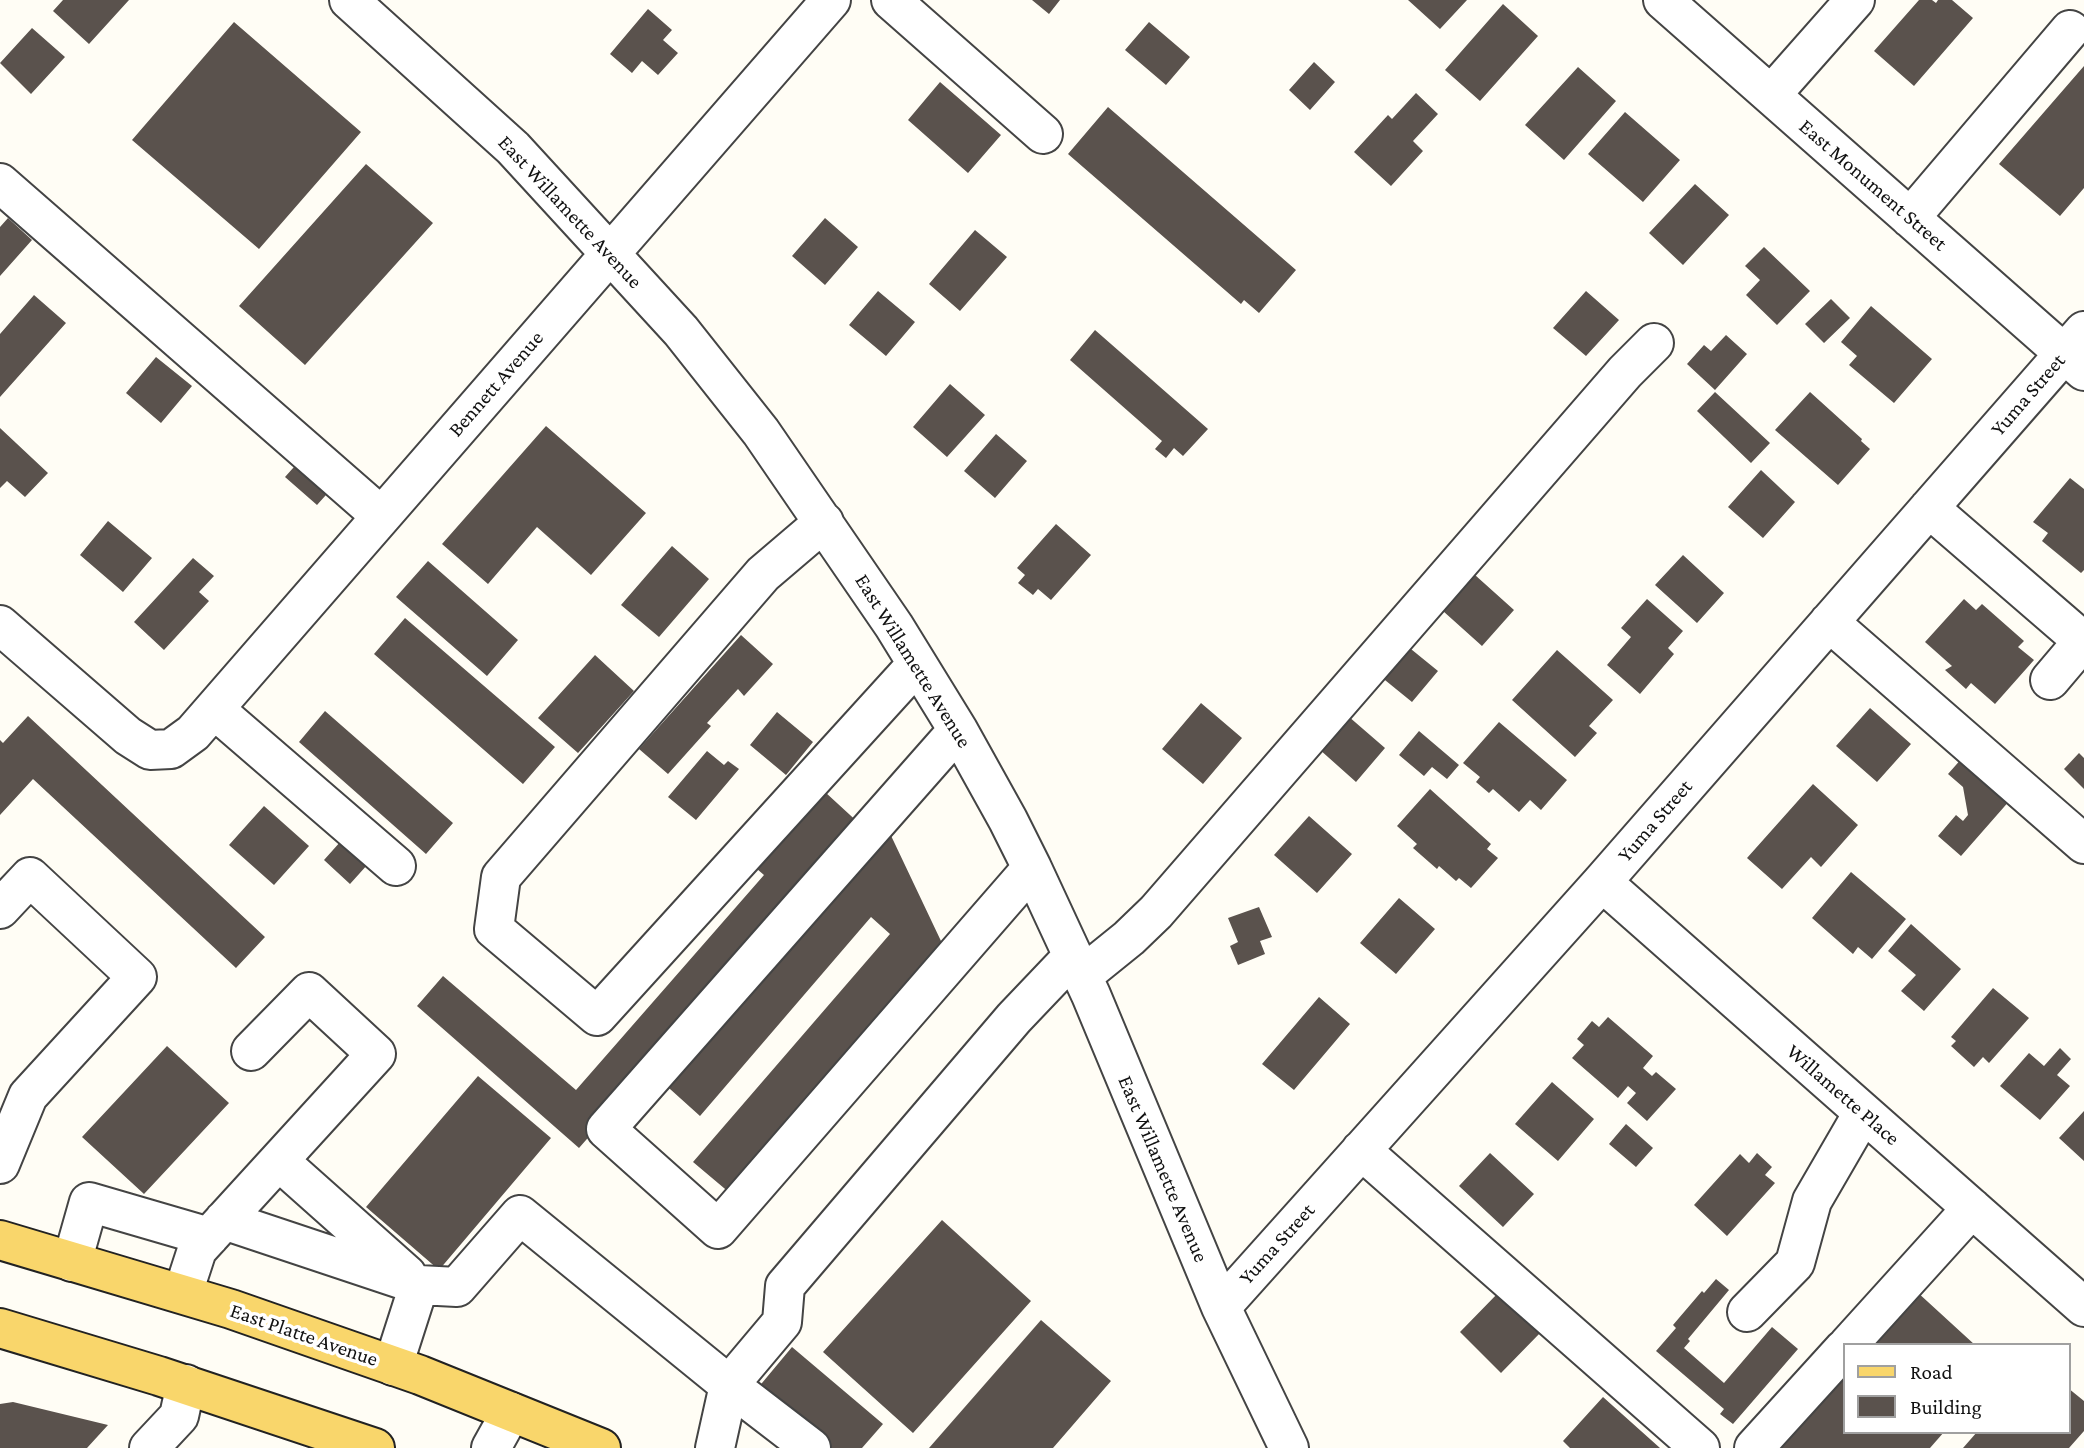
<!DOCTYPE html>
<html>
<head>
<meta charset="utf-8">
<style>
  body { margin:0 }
  #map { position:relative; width:2084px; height:1448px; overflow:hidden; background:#fffdf5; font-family:"Crimson Pro",serif }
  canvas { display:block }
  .legend { position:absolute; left:1843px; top:1343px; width:228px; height:91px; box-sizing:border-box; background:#fff; border:2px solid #a0a0a0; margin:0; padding:9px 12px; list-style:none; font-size:21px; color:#111 }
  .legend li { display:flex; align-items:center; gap:14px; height:35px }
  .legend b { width:35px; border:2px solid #a0a0a0 }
</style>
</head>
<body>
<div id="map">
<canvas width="2084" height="1448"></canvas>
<ul class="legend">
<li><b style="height:9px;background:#f9d66b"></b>Road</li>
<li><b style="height:19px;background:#5a524d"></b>Building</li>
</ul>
</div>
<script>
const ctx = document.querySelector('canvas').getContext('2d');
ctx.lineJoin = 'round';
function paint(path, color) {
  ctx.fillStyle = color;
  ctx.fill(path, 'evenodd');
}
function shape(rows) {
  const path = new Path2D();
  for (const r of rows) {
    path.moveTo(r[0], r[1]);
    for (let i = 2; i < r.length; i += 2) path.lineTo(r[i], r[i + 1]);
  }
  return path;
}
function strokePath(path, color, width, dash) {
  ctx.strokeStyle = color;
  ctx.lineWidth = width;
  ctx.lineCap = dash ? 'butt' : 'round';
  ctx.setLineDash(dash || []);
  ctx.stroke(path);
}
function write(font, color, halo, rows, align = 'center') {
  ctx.font = font + ' "Crimson Pro",serif';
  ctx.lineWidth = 7;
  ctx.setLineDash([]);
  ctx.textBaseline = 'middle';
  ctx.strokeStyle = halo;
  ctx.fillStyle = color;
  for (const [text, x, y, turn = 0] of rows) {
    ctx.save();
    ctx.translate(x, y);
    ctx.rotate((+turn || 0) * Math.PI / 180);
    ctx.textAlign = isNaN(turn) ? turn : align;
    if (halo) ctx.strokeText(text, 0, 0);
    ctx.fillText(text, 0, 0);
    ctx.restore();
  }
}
paint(shape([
  [63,0,129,0,89,44,53,11],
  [1032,0,1060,0,1049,14],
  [1408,0,1467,0,1440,29],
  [1919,0,1932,0,1936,3,1938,0,1952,0,1973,18,1914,86,1874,51],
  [1503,4,1538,36,1480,101,1445,70],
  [648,9,672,30,663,40,678,53,658,75,642,61,632,73,610,54],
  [234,22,361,132,259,249,132,140],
  [1149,22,1190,57,1166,85,1125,50],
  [32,28,65,57,31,94,0,63],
  [1314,62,1335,82,1310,110,1289,90],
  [2084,66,2084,188,2060,216,1999,164],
  [1578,67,1616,101,1564,160,1525,125],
  [940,82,1001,135,968,173,908,120],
  [1416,93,1438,114,1413,141,1423,151,1391,186,1354,152,1388,115,1392,119],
  [1108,107,1296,270,1259,313,1244,300,1241,304,1068,154],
  [1625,112,1680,160,1643,202,1588,154],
  [366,164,433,223,305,365,239,306],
  [1695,184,1729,215,1683,265,1649,233],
  [8,218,32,240,0,276,0,227],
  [825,218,858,247,825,285,792,256],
  [975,230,1007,257,960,311,929,284],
  [1764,247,1810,291,1777,325,1746,295,1760,280,1745,266],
  [878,291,915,322,886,356,849,325],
  [1586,291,1619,320,1586,356,1553,328],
  [34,295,66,323,0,397,0,334],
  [1831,299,1850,318,1824,343,1805,324],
  [1871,306,1932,359,1894,403,1849,365,1857,356,1841,342],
  [1095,330,1208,429,1183,456,1174,448,1166,458,1155,449,1162,441,1070,360],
  [1726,335,1747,354,1715,390,1687,364,1704,345,1711,351],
  [156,357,192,386,161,423,126,393],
  [950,384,985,415,947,457,913,427],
  [1715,392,1770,443,1751,463,1697,411],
  [1810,392,1862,439,1861,441,1870,449,1838,485,1775,430],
  [546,426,646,513,591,575,537,527,488,584,442,544],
  [0,428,48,473,25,497,7,481,0,488],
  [996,434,1027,461,995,498,964,471],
  [302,458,334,486,317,505,285,477],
  [1761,470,1795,502,1763,538,1728,507],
  [2070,478,2084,489,2084,570,2081,573,2042,541,2048,533,2033,522],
  [108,521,152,558,123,592,80,555],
  [1056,524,1091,555,1051,600,1038,589,1033,595,1018,583,1025,575,1017,568],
  [672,546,709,579,659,637,621,605],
  [1683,555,1724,593,1697,623,1655,585],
  [193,558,214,576,199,592,209,601,164,650,134,622],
  [428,561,518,640,487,676,396,597],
  [1475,575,1514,610,1482,646,1443,611],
  [1647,599,1683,631,1668,648,1674,654,1640,694,1607,665,1631,637,1621,628],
  [1964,599,1976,610,1982,604,2024,641,2018,647,2034,660,1995,704,1971,683,1966,689,1945,670,1952,666,1925,642],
  [405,618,555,747,523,784,374,654],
  [741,635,773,664,744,696,738,689,707,723,711,726,668,774,639,749],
  [1406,645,1438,671,1412,702,1380,676],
  [1557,650,1613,700,1589,726,1597,733,1575,757,1512,700],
  [595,655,634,691,578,753,538,718],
  [1201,703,1242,738,1203,784,1162,749],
  [1870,708,1911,744,1877,782,1836,746],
  [325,711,453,823,426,854,299,742],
  [777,712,813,742,786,775,750,745],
  [28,716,265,937,236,968,33,779,0,815,0,740,3,743],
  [1348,716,1385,748,1356,782,1319,749],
  [1499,722,1567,780,1541,810,1530,800,1519,812,1493,789,1489,793,1476,782,1480,777,1463,763],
  [1419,731,1459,765,1447,779,1432,767,1424,776,1399,755],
  [707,751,724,765,728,761,739,769,696,820,668,797],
  [2079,753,2084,758,2084,789,2064,769],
  [1963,757,2011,799,1961,856,1938,836,1956,815,1963,821,1968,815,1963,787,1948,774],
  [1813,784,1858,825,1821,867,1811,857,1782,889,1747,858],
  [1430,789,1491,844,1487,849,1498,858,1471,888,1459,878,1456,881,1439,866,1437,869,1413,848,1417,844,1397,826],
  [825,792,862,826,579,1148,417,1006,443,976,576,1090,764,875,757,869],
  [264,806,309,846,274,885,229,845],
  [1309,816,1352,854,1317,893,1274,855],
  [885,823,950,960,737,1199,693,1162,890,934,871,917,700,1116,660,1080],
  [341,841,368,864,350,884,324,860],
  [1851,872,1906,919,1872,959,1858,947,1853,954,1812,918],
  [1399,898,1435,929,1396,974,1360,943],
  [1259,907,1272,937,1260,941,1265,954,1238,965,1230,946,1238,942,1228,918],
  [1911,924,1961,969,1924,1011,1901,991,1916,975,1888,951],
  [1993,988,2029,1018,1989,1063,1983,1057,1974,1067,1951,1046,1956,1041,1951,1037],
  [1319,997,1350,1024,1294,1090,1262,1064],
  [1608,1017,1653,1056,1643,1068,1652,1076,1656,1072,1676,1089,1647,1121,1627,1103,1636,1093,1628,1086,1618,1098,1572,1058,1584,1045,1577,1039,1592,1021,1599,1027],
  [167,1046,229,1103,144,1194,82,1137],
  [2060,1048,2071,1059,2057,1075,2070,1086,2040,1120,2000,1086,2029,1053,2044,1066],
  [478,1076,551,1138,439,1270,366,1207],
  [1552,1082,1594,1119,1558,1161,1515,1124],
  [2084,1111,2084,1161,2059,1138],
  [1626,1124,1653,1148,1636,1167,1609,1144],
  [1490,1153,1534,1194,1503,1227,1459,1186],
  [1757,1153,1772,1167,1765,1175,1775,1183,1727,1236,1694,1205,1740,1154,1749,1163],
  [942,1220,1031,1301,913,1433,823,1352],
  [1716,1279,1729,1290,1688,1339,1690,1341,1684,1348,1724,1383,1772,1327,1798,1349,1733,1424,1720,1414,1724,1409,1656,1351,1676,1328,1673,1325,1702,1291,1704,1293],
  [1916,1291,1975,1345,1867,1345],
  [1499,1292,1541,1332,1501,1373,1460,1332],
  [1041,1320,1111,1381,1053,1448,929,1448],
  [792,1347,883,1424,862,1448,827,1448,757,1389],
  [1844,1370,1844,1432,1944,1432,1930,1448,1773,1448],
  [2068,1388,2084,1401,2084,1431,2069,1448,1963,1448,1977,1432,2068,1432],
  [1603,1397,1660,1448,1570,1448,1563,1441],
  [13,1402,108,1425,87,1448,0,1448,0,1404]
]), '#5a524d');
const minor = shape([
  [349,0,513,148,681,331,761,432,894,626,958,730,1008,820,1032,868,1091,995,1221,1307,1289,1448],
  [891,0,1043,134],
  [1663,0,2084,371],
  [1771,95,1855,0],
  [0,183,381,516],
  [1910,218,2070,30],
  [1929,508,2083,641,2084,639],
  [824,522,763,574,501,877,494,929,597,1016,917,664],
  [1829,622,2084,844],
  [0,625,128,736,150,750,171,749,193,733,831,0],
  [2050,680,2083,641],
  [214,709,396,866],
  [958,730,606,1129,718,1229,1032,868],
  [1602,882,2084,1307],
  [0,909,30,877,137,977,28,1096,0,1164],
  [1082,976,1129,938,1156,912,1625,372,1654,343],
  [1361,1150,1700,1448],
  [279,1161,407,1275],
  [224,1220,419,1285],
  [72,1262,89,1202,209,1237],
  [183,1293,197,1250,376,1054,309,992,251,1051],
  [1221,1307,1602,882,2084,331],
  [1747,1312,1795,1263,1812,1201,1863,1113],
  [1848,1345,1972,1208],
  [393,1366,419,1285,457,1287,520,1215,729,1385,715,1448],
  [149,1448,179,1416,186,1384],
  [491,1448,511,1412],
  [811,1448,729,1385,782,1322,785,1286,1014,1018,1073,956],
  [1754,1448,1844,1349]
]);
const major = shape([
  [0,1240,231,1309,420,1375,601,1448],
  [0,1328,159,1376,375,1448]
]);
strokePath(minor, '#444', 42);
strokePath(major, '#222', 42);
strokePath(minor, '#fff', 38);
strokePath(major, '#f9d66b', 38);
write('21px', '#111', '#fff', [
  ["East Monument Street",1873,185,41],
  ["East Willamette Avenue",570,212,47],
  ["Bennett Avenue",496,384,-49],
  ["Yuma Street",2028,395,-49],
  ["East Willamette Avenue",913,661,58],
  ["Yuma Street",1655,821,-49],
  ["Willamette Place",1843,1095,41],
  ["East Willamette Avenue",1163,1169,67],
  ["Yuma Street",1277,1244,-48],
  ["East Platte Avenue",304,1335,19]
]);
</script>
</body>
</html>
